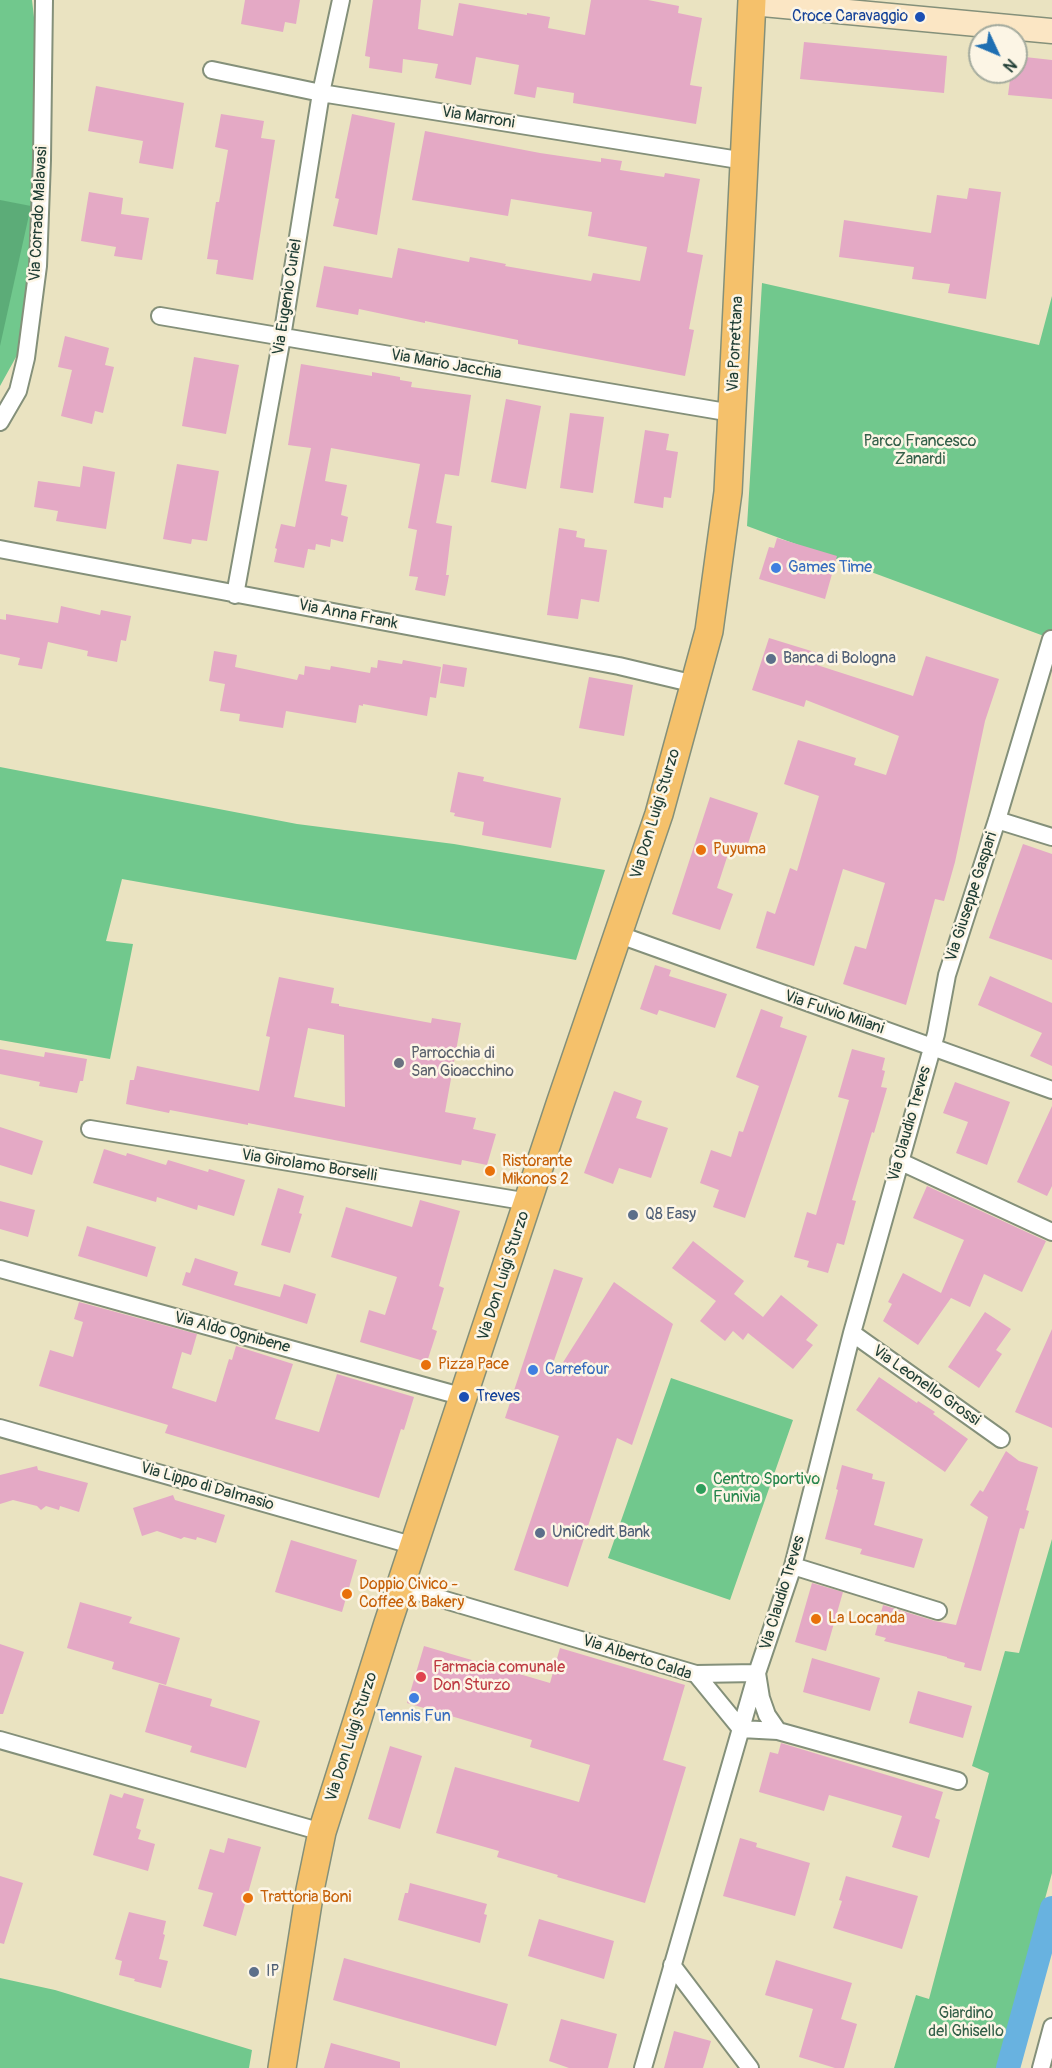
<!DOCTYPE html>
<html>
<head>
<meta charset="utf-8">
<style>
  body { margin:0 }
  #map { position:relative; width:1052px; height:2068px; overflow:hidden; background:#eae3c1; font-family:Pangolin,sans-serif }
  canvas { display:block }
  .north { position:absolute; left:968px; top:24px; width:60px; height:60px; box-sizing:border-box; background:#fcf5e5; border:2px solid #a4ab9e; border-radius:50%; rotate:134deg; font-size:16px; font-weight:700; line-height:24px; text-align:center; color:#1f3d34 }
  .north::after { content:''; display:block; margin:auto; width:21px; height:27px; background:#1f6fb2; clip-path:polygon(50% 0,100% 100%,50% 72%,0 100%) }
</style>
</head>
<body>
<div id="map">
<canvas width="1052" height="2068"></canvas>
<div class="north">N</div>
</div>
<script>
const ctx = document.querySelector('canvas').getContext('2d');
ctx.lineJoin = 'round';
function paint(path, color) {
  ctx.fillStyle = color;
  ctx.fill(path, 'evenodd');
}
function shape(rows) {
  const path = new Path2D();
  for (const r of rows) {
    path.moveTo(r[0], r[1]);
    for (let i = 2; i < r.length; i += 2) path.lineTo(r[i], r[i + 1]);
  }
  return path;
}
function strokePath(path, color, width, dash) {
  ctx.strokeStyle = color;
  ctx.lineWidth = width;
  ctx.lineCap = dash ? 'butt' : 'round';
  ctx.setLineDash(dash || []);
  ctx.stroke(path);
}
function write(font, color, halo, rows, align = 'center') {
  ctx.font = font + ' Pangolin,sans-serif';
  ctx.lineWidth = 5;
  ctx.setLineDash([]);
  ctx.textBaseline = 'middle';
  ctx.strokeStyle = halo;
  ctx.fillStyle = color;
  for (const [text, x, y, turn = 0] of rows) {
    ctx.save();
    ctx.translate(x, y);
    ctx.rotate((+turn || 0) * Math.PI / 180);
    ctx.textAlign = isNaN(turn) ? turn : align;
    if (halo) ctx.strokeText(text, 0, 0);
    ctx.fillText(text, 0, 0);
    ctx.restore();
  }
}
paint(shape([
  [0,0,32,0,43,95,26,339,0,386],
  [762,283,1039,345,1052,296,1052,639,747,526],
  [0,767,297,824,454,844,605,870,576,960,122,879,106,941,133,944,110,1059,0,1040],
  [671,1378,793,1420,730,1600,608,1558],
  [1052,1539,1052,1873,999,2068,894,2068,916,1995,929,1999,989,1773,972,1766,1005,1651,1019,1653],
  [0,1978,55,1990,252,2050,249,2068,0,2068]
]), '#71c88d');
paint(shape([
  [0,200,31,206,0,346]
]), '#5cac78');
strokePath(shape([
  [1008,2068,1052,1908]
]), '#68b2e0', 24);
paint(shape([
  [245,0,300,0,296,24,285,22,283,32,241,24],
  [373,0,421,0,418,29,453,36,459,3,527,15,527,13,550,17,548,28,585,35,591,0,648,0,679,6,678,13,702,18,690,85,702,87,696,124,573,103,574,93,537,87,535,98,514,94,519,65,476,57,471,85,435,78,438,64,403,59,402,73,369,68,370,57,365,56],
  [804,42,947,56,944,93,800,79],
  [1016,56,1052,60,1052,99,1008,95,1011,72,1016,72],
  [96,86,184,103,173,169,139,163,143,141,88,131],
  [221,114,264,121,261,138,275,140,253,280,216,274,218,260,207,259,216,202,219,202,228,150,215,147],
  [352,114,395,123,377,235,333,226,339,199,335,198],
  [425,131,540,153,601,162,601,158,622,161,620,170,664,177,665,173,700,179,687,252,703,255,689,329,694,330,685,376,518,344,518,340,425,321,425,323,359,309,358,315,316,307,324,266,392,278,398,248,469,262,470,257,506,264,505,266,591,281,593,273,640,281,647,247,588,236,592,212,511,199,508,216,412,200],
  [969,188,1001,192,986,299,948,293,950,284,912,279,914,267,839,257,844,220,931,233,937,195,967,199],
  [89,192,123,198,121,214,149,218,142,260,114,256,116,247,81,241],
  [65,336,109,348,105,365,114,367,103,413,95,411,92,424,61,416,72,370,58,367],
  [194,357,239,365,226,434,182,426],
  [301,364,372,376,372,372,400,377,400,380,412,382,411,387,471,395,459,476,445,474,436,523,452,526,446,575,449,575,445,596,415,590,418,577,409,576,417,530,408,528,420,464,331,448,325,481,347,485,341,515,348,517,343,542,331,539,330,547,316,544,315,550,308,549,304,568,274,562,277,549,275,548,281,524,295,527,311,448,288,445],
  [506,399,541,406,526,489,491,482],
  [570,413,604,417,593,493,560,488],
  [645,430,669,434,666,450,678,452,671,498,664,497,663,508,634,503],
  [177,464,219,471,207,541,192,539,191,544,163,539],
  [83,466,115,472,106,529,56,521,58,511,34,507,38,481,80,487],
  [559,528,577,531,576,537,585,539,584,547,607,550,599,602,581,599,578,619,547,615],
  [777,538,837,556,825,599,759,579,769,547,774,548],
  [61,606,100,615,101,610,131,616,126,641,121,640,117,662,87,656,88,651,48,642,42,669,18,665,20,658,0,654,0,619,6,620,6,614,58,623],
  [769,638,821,654,817,665,913,696,926,656,999,679,985,721,955,862,944,901,935,899,906,1005,843,984,855,946,866,949,885,883,843,869,814,966,756,948,767,911,775,914,790,868,797,871,819,796,784,784,798,740,856,758,854,765,886,775,899,736,806,700,804,707,752,690],
  [214,651,237,655,235,667,297,680,299,674,304,675,305,666,330,670,331,666,370,673,371,667,377,668,378,660,402,664,403,660,441,667,436,698,430,697,427,716,363,704,363,706,359,705,356,723,286,711,283,728,239,721,240,714,220,711,225,684,209,681],
  [443,664,467,668,464,687,440,683],
  [589,677,633,685,624,736,579,728],
  [458,772,484,777,483,781,561,798,551,848,482,835,484,822,454,816,455,813,450,812],
  [710,797,758,813,746,850,731,845,717,888,733,894,720,930,672,914],
  [1023,844,1052,854,1052,960,989,938],
  [655,965,671,970,669,976,727,994,715,1028,659,1010,657,1015,640,1009],
  [990,976,1052,1003,1052,1066,1030,1056,1042,1033,978,1005],
  [279,977,334,988,331,1003,339,1004,339,1006,431,1023,432,1018,461,1023,445,1112,476,1118,473,1129,496,1134,487,1165,462,1160,461,1165,248,1123,248,1125,170,1110,169,1113,126,1104,130,1080,134,1080,137,1066,259,1091,270,1037,266,1036],
  [308,1028,344,1035,345,1107,294,1097],
  [761,1009,783,1017,780,1027,807,1036,745,1218,713,1207,719,1190,700,1183,711,1150,731,1157,739,1131,743,1132,759,1086,736,1077],
  [0,1049,44,1057,45,1052,87,1059,83,1081,80,1081,77,1093,39,1086,40,1082,0,1074],
  [852,1049,885,1058,882,1070,885,1071,881,1087,887,1088,874,1133,872,1132,852,1200,856,1201,844,1245,837,1243,828,1273,807,1267,809,1261,794,1257,807,1212,816,1215,849,1100,838,1097],
  [955,1082,1010,1102,987,1165,956,1153,968,1122,943,1113],
  [614,1091,642,1101,636,1118,668,1128,651,1178,619,1168,613,1184,584,1173],
  [1052,1106,1052,1186,1047,1196,1017,1182],
  [0,1127,43,1141,32,1175,0,1165],
  [104,1149,126,1156,127,1153,166,1165,168,1160,208,1172,209,1169,245,1180,234,1216,198,1205,197,1210,157,1197,156,1202,93,1183],
  [927,1186,1046,1241,1022,1292,984,1274,970,1307,951,1298,918,1345,883,1321,892,1304,888,1302,903,1273,941,1293,964,1240,913,1218],
  [278,1188,304,1196,299,1213,302,1214,290,1253,261,1245],
  [420,1200,460,1211,439,1286,444,1288,432,1329,437,1331,427,1362,360,1342,369,1310,385,1315,397,1277,331,1257,346,1207,412,1227],
  [0,1201,35,1210,28,1237,0,1229],
  [87,1226,156,1247,147,1277,78,1256],
  [693,1241,744,1281,734,1294,763,1317,781,1295,818,1325,806,1340,813,1345,793,1369,748,1333,743,1340,733,1331,725,1341,700,1321,716,1301,672,1268],
  [195,1258,238,1272,234,1285,280,1297,284,1284,316,1294,307,1324,182,1285,186,1272,190,1273],
  [554,1269,583,1278,550,1372,555,1375,614,1282,673,1324,632,1445,617,1438,568,1587,514,1570,559,1436,505,1418],
  [79,1302,197,1334,191,1355,182,1352,172,1388,216,1402,229,1359,232,1360,236,1346,293,1364,275,1419,319,1432,337,1374,414,1397,404,1430,401,1429,379,1498,165,1433,168,1425,39,1386,50,1350,73,1357,83,1322,74,1319],
  [985,1312,1011,1329,996,1350,1002,1354,979,1388,948,1367],
  [1052,1329,1052,1428,1015,1412],
  [879,1377,917,1403,918,1401,935,1412,933,1414,968,1439,945,1472,856,1410],
  [1006,1451,1019,1461,1038,1467,1026,1510,1029,1511,1024,1529,1020,1528,981,1671,964,1667,965,1663,947,1658,947,1657,884,1641,886,1638,875,1635,883,1605,935,1621,956,1625,988,1517,970,1505,980,1490,983,1492],
  [842,1465,873,1474,872,1479,885,1482,874,1525,923,1539,914,1568,860,1554,862,1549,825,1539,838,1490,836,1489],
  [37,1466,38,1470,88,1483,79,1512,60,1506,59,1510,46,1506,41,1510,37,1506,13,1500,0,1504,0,1475],
  [173,1495,175,1500,225,1515,216,1543,197,1537,196,1540,184,1537,181,1539,157,1531,142,1536,133,1508],
  [291,1540,357,1560,342,1612,275,1592],
  [812,1583,843,1592,826,1651,795,1642],
  [80,1602,132,1617,129,1623,180,1638,166,1685,112,1669,114,1662,67,1648],
  [0,1644,24,1652,3,1714,0,1714],
  [424,1646,550,1683,560,1648,685,1685,663,1760,686,1767,645,1903,557,1877,558,1875,497,1857,499,1851,436,1833,455,1767,579,1802,590,1765,530,1747,532,1740,407,1703],
  [812,1658,880,1678,870,1711,803,1692],
  [159,1684,212,1699,210,1706,260,1721,246,1768,190,1752,192,1746,145,1732],
  [918,1691,972,1706,963,1738,909,1723],
  [781,1743,943,1792,935,1818,940,1820,929,1858,892,1847,902,1816,829,1795,824,1811,759,1792,770,1752,778,1754],
  [390,1746,422,1756,400,1829,368,1819],
  [124,1793,144,1799,136,1828,141,1830,138,1839,155,1844,148,1871,93,1855,110,1794,122,1798],
  [228,1838,261,1847,236,1936,203,1926,213,1893,198,1889,210,1849,224,1853],
  [740,1838,757,1843,756,1847,810,1863,795,1916,723,1896],
  [0,1876,23,1883,4,1944,0,1943],
  [846,1876,918,1896,902,1949,833,1928,842,1901,839,1900],
  [410,1883,487,1904,484,1914,487,1915,480,1943,398,1920,405,1893,408,1893],
  [129,1912,166,1921,163,1934,165,1935,159,1959,168,1961,161,1988,134,1981,135,1979,119,1975,122,1961,115,1959],
  [539,1919,614,1941,604,1979,528,1956],
  [344,1958,508,2004,496,2046,333,2000],
  [776,1960,852,1983,841,2019,857,2024,844,2068,835,2068,799,2057,813,2009,765,1995],
  [561,2019,617,2034,608,2068,569,2068,549,2061],
  [674,2031,711,2041,703,2068,664,2068],
  [331,2043,400,2062,400,2068,324,2068]
]), '#e4a9c5');
const minor = shape([
  [212,70,321,93,745,161],
  [160,316,732,413],
  [0,422,18,391,26,358,38,266,42,160,44,0],
  [0,549,619,666,695,684],
  [235,595,282,337,321,93,341,0],
  [997,820,1052,837],
  [617,934,1052,1090],
  [90,1129,529,1202],
  [899,1161,1052,1232],
  [0,1269,464,1397],
  [852,1333,1001,1439],
  [0,1428,415,1546],
  [793,1566,938,1611],
  [401,1587,696,1674,741,1729,778,1731,958,1781],
  [696,1674,757,1673,761,1698,767,1715,778,1731],
  [0,1740,322,1832],
  [672,1965,750,2068],
  [643,2068,757,1673,793,1566,852,1333,936,1034,947,975,997,820,1051,639],
  [1041,2068,1052,2027]
]);
const secondary = shape([
  [752,3,1052,31]
]);
const primary = shape([
  [282,2068,310,1890,322,1832,388,1623,560,1104,659,814,709,631,728,492,752,0]
]);
strokePath(minor, '#84907a', 20);
strokePath(secondary, '#84907a', 27);
strokePath(primary, '#84907a', 30);
strokePath(minor, '#fff', 16);
strokePath(secondary, '#fbe6c4', 24);
strokePath(primary, '#f5c16b', 27);
for (const [x, y, r, color] of [
  [920,17,6,"#1a4fb4"],
  [776,568,6,"#3f7fe0"],
  [771,659,6,"#5c6f8a"],
  [701,850,6,"#e8710a"],
  [399,1063,6,"#6b7280"],
  [490,1171,6,"#e8710a"],
  [633,1215,6,"#5c6f8a"],
  [426,1365,6,"#e8710a"],
  [533,1370,6,"#3f7fe0"],
  [464,1397,6,"#1a4fb4"],
  [701,1489,6,"#2e9e5b"],
  [540,1533,6,"#5c6f8a"],
  [347,1594,6,"#e8710a"],
  [816,1619,6,"#e8710a"],
  [421,1677,6,"#e0444e"],
  [414,1698,6,"#3f7fe0"],
  [248,1898,6,"#e8710a"],
  [254,1972,6,"#5c6f8a"]
]) {
  const dot = new Path2D();
  dot.arc(x, y, r, 0, 2 * Math.PI);
  ctx.fillStyle = color;
  ctx.fill(dot);
  strokePath(dot, '#fcf5e5', 2);
}
write('16px', '#164399', '#fcf5e5', [
  ["Croce Caravaggio",908,17],
  ["Treves",476,1397,"left"]
], 'right');
write('16px', '#1f3d34', '#fcf5e5', [
  ["Via Marroni",478,118,9],
  ["Via Corrado Malavasi",39,214,-87],
  ["Via Eugenio Curiel",288,297,-81],
  ["Via Porrettana",736,344,-87],
  ["Via Mario Jacchia",446,365,10],
  ["Via Anna Frank",348,615,11],
  ["Via Don Luigi Sturzo",656,814,-73],
  ["Via Giuseppe Gaspari",972,897,-72],
  ["Via Fulvio Milani",834,1013,19],
  ["Via Claudio Treves",910,1124,-74],
  ["Via Girolamo Borselli",309,1166,9],
  ["Via Don Luigi Sturzo",504,1276,-72],
  ["Via Aldo Ognibene",232,1333,15],
  ["Via Leonello Grossi",926,1386,35],
  ["Via Lippo di Dalmasio",207,1487,16],
  ["Via Claudio Treves",783,1593,-73],
  ["Via Alberto Calda",637,1658,18],
  ["Via Don Luigi Sturzo",352,1737,-72]
]);
write('16px', '#34604a', '#fcf5e5', [
  ["Parco Francesco",920,442],
  ["Zanardi",920,460],
  ["Giardino",966,2014],
  ["del Ghisello",966,2032]
]);
write('16px', '#366cbe', '#fcf5e5', [
  ["Games Time",788,568],
  ["Carrefour",545,1370],
  ["Tennis Fun",414,1717,"center"]
], 'left');
write('16px', '#4e5e75', '#fcf5e5', [
  ["Banca di Bologna",783,659],
  ["Q8 Easy",645,1215],
  ["UniCredit Bank",552,1533],
  ["IP",266,1972]
], 'left');
write('16px', '#c56008', '#fcf5e5', [
  ["Puyuma",713,850],
  ["Ristorante",502,1162],
  ["Mikonos 2",502,1180],
  ["Pizza Pace",438,1365],
  ["Doppio Civico -",359,1585],
  ["Coffee & Bakery",359,1603],
  ["La Locanda",828,1619],
  ["Trattoria Boni",260,1898]
], 'left');
write('16px', '#5b616d', '#fcf5e5', [
  ["Parrocchia di",411,1054],
  ["San Gioacchino",411,1072]
], 'left');
write('16px', '#27864d', '#fcf5e5', [
  ["Centro Sportivo",713,1480],
  ["Funivia",713,1498]
], 'left');
write('16px', '#be3a42', '#fcf5e5', [
  ["Farmacia comunale",433,1668],
  ["Don Sturzo",433,1686]
], 'left');
</script>
</body>
</html>
